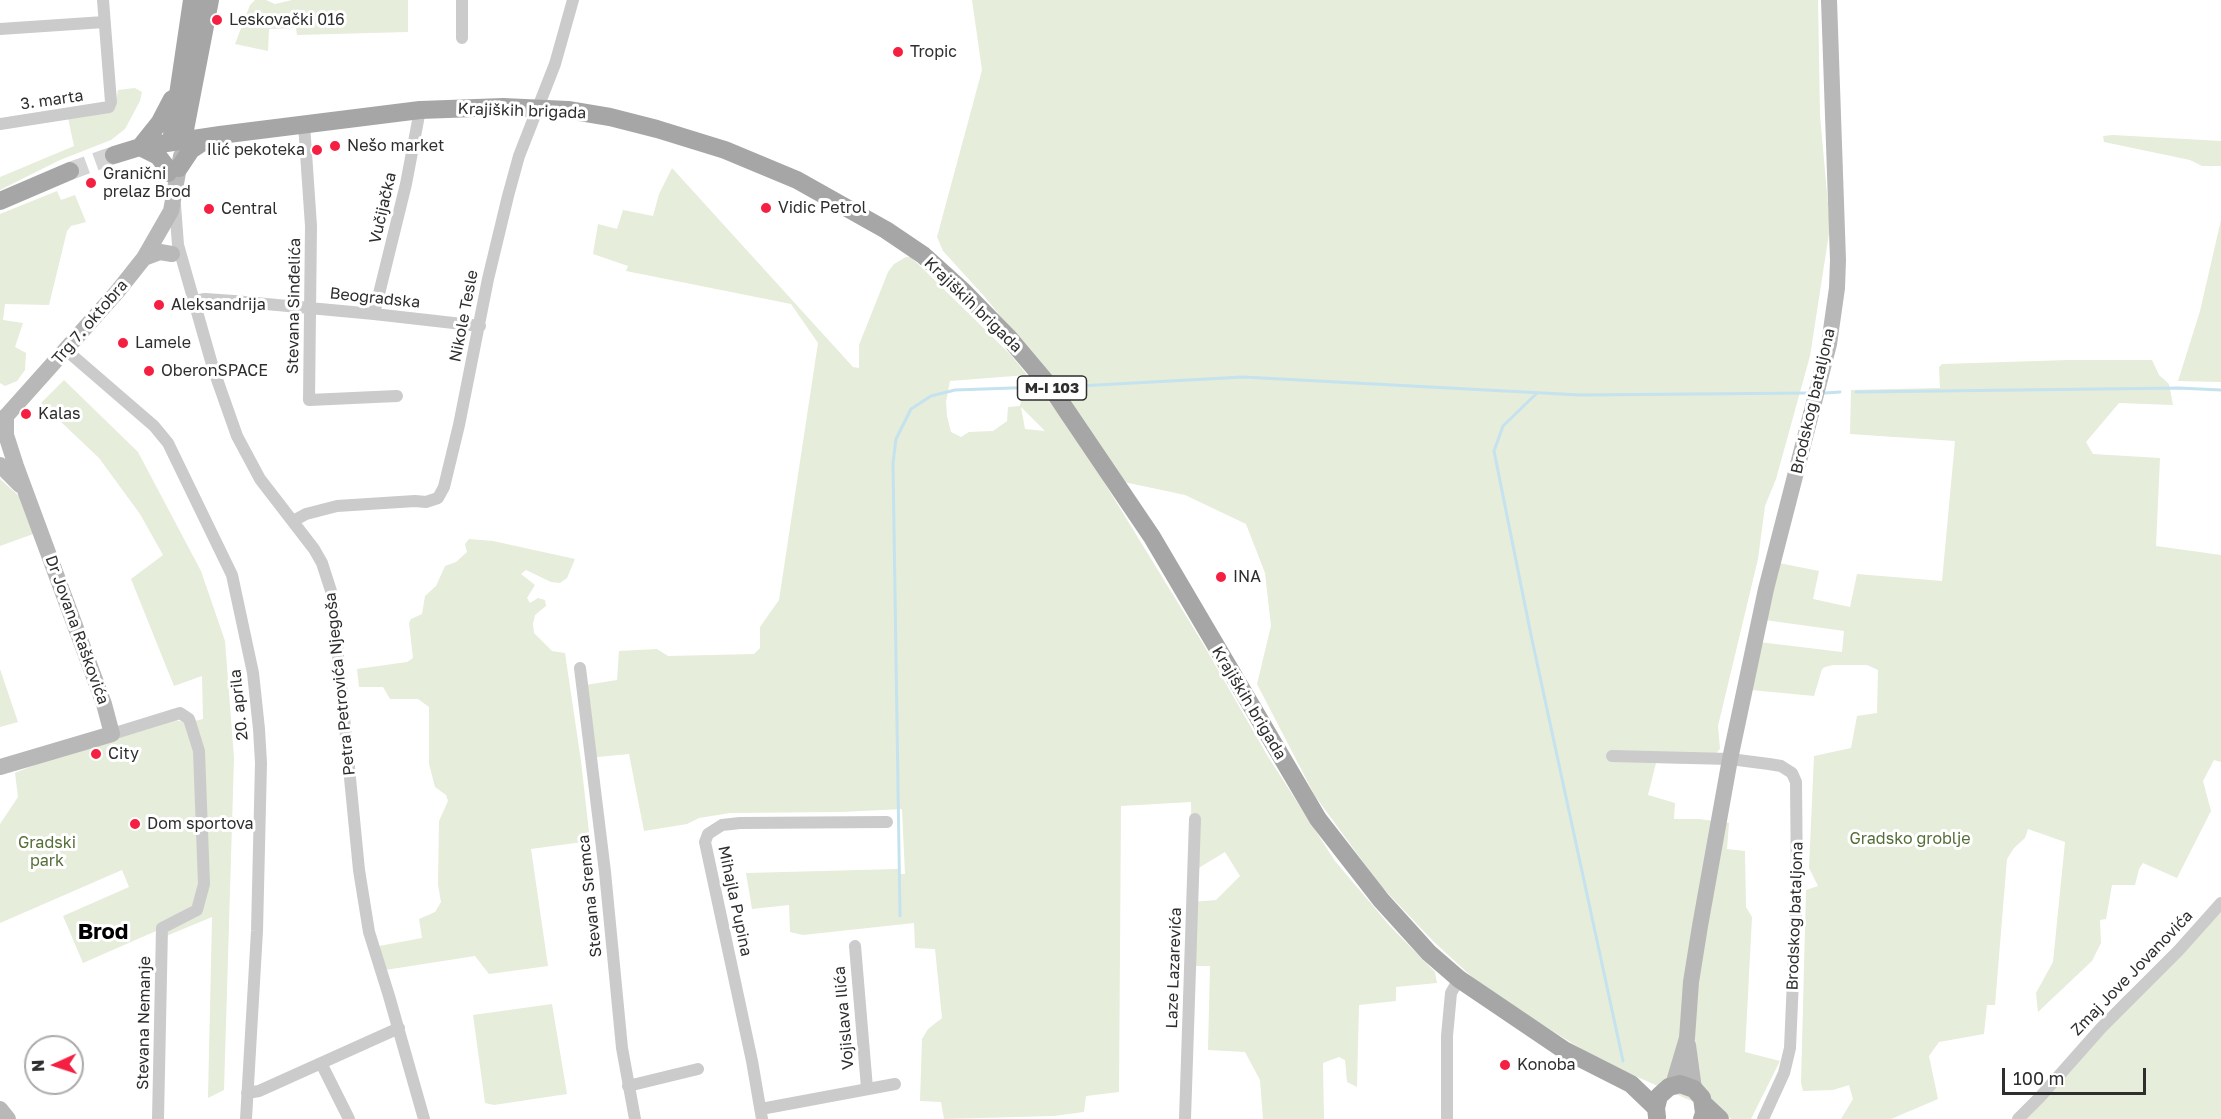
<!DOCTYPE html>
<html>
<head>
<meta charset="utf-8">
<style>
  body { margin:0 }
  #map { position:relative; width:2221px; height:1119px; overflow:hidden; background:#fff; font-family:"Golos Text",sans-serif }
  canvas { display:block }
  .north { position:absolute; left:24px; top:1035px; width:60px; height:60px; box-sizing:border-box; background:#fff; border:2px solid #ababab; border-radius:50%; rotate:267deg; font-size:16px; font-weight:700; line-height:24px; text-align:center; color:#2e2e2e }
  .north::after { content:''; display:block; margin:auto; width:21px; height:27px; background:#f52041; clip-path:polygon(50% 0,100% 100%,50% 72%,0 100%) }
  .scale { position:absolute; left:2002px; top:1068px; width:144px; height:27px; box-sizing:border-box; border:3px solid #2e2e2e; border-top:0; padding-left:8px; font-size:18px; line-height:21px; white-space:nowrap; color:#2e2e2e; -webkit-text-stroke:4px #fff; paint-order:stroke }
</style>
</head>
<body>
<div id="map">
<canvas width="2221" height="1119"></canvas>
<div class="north">N</div>
<div class="scale">100 m</div>
</div>
<script>
const ctx = document.querySelector('canvas').getContext('2d');
ctx.lineJoin = 'round';
function paint(path, color) {
  ctx.fillStyle = color;
  ctx.fill(path, 'evenodd');
}
function shape(rows) {
  const path = new Path2D();
  for (const r of rows) {
    path.moveTo(r[0], r[1]);
    for (let i = 2; i < r.length; i += 2) path.lineTo(r[i], r[i + 1]);
  }
  return path;
}
function strokePath(path, color, width, dash) {
  ctx.strokeStyle = color;
  ctx.lineWidth = width;
  ctx.lineCap = dash ? 'butt' : 'round';
  ctx.setLineDash(dash || []);
  ctx.stroke(path);
}
function write(font, color, halo, rows, align = 'center') {
  ctx.font = font + ' "Golos Text",sans-serif';
  ctx.lineWidth = 6;
  ctx.setLineDash([]);
  ctx.textBaseline = 'middle';
  ctx.strokeStyle = halo;
  ctx.fillStyle = color;
  for (const [text, x, y, turn = 0] of rows) {
    ctx.save();
    ctx.translate(x, y);
    ctx.rotate((+turn || 0) * Math.PI / 180);
    ctx.textAlign = isNaN(turn) ? turn : align;
    if (halo) ctx.strokeText(text, 0, 0);
    ctx.fillText(text, 0, 0);
    ctx.restore();
  }
}
paint(shape([
  [255,0,266,0,275,4,292,0,408,0,408,32,297,35,296,28,269,29,268,51,235,44,250,5],
  [972,0,1818,0,1820,115,1830,227,1810,356,1776,479,1765,506,1758,559,1718,726,1720,749,1706,764,1656,763,1648,795,1675,803,1674,819,1699,819,1729,823,1727,849,1745,851,1746,907,1752,917,1745,1052,1780,1061,1751,1119,1732,1119,1597,1059,1483,987,1434,942,1380,885,1315,796,1257,684,1271,626,1265,573,1246,524,1185,495,1124,482,1062,391,984,296,943,251,937,237,982,70],
  [135,88,142,92,140,101,125,129,111,140,60,160,0,190,0,177,74,146,68,118,115,106,118,90],
  [2113,135,2221,141,2221,166,2202,166,2190,160,2104,142,2103,136],
  [672,168,853,367,859,368,859,345,888,272,894,264,906,257,911,257,1011,355,1027,375,950,381,946,402,947,416,951,432,961,437,969,432,993,431,1007,421,1008,407,1020,406,1022,396,1043,394,1077,438,1202,642,1267,755,1335,861,1390,926,1435,972,1437,983,1396,987,1396,1001,1359,1005,1357,1087,1347,1082,1345,1060,1339,1057,1323,1063,1324,1119,1263,1119,1260,1080,1245,1052,1208,1050,1210,966,1193,966,1191,902,1216,900,1240,876,1225,852,1192,872,1191,802,1121,806,1119,1092,1086,1096,1084,1112,1054,1116,944,1119,941,1102,920,1101,922,1039,928,1029,942,1018,935,949,915,948,914,923,803,935,790,932,789,905,752,909,746,873,898,869,899,874,905,874,902,809,842,812,730,813,699,818,687,824,644,831,629,754,588,758,579,686,617,680,619,651,657,649,668,656,754,654,760,648,760,627,779,600,818,343,791,304,626,271,628,266,593,254,598,224,617,229,623,210,653,216,659,194],
  [1021,407,1045,431,1025,429],
  [57,191,61,200,75,195,86,222,71,226,67,231,49,305,5,304,3,320,23,323,15,347,26,353,25,370,17,381,5,386,0,383,0,214],
  [2221,220,2221,382,2178,381,2200,311],
  [2069,360,2152,360,2159,375,2169,384,2173,405,2119,403,2086,442,2093,454,2160,458,2156,546,2221,555,2221,762,2214,760,2203,781,2211,811,2177,878,2143,863,2139,869,2135,885,2112,885,2106,919,2100,920,2101,943,2092,961,2038,1012,2036,993,2053,962,2065,842,2028,829,2025,838,2014,848,2007,859,1995,1005,1987,1005,1984,1034,1939,1042,1929,1056,1938,1099,1891,1119,1841,1119,1853,1099,1849,1085,1833,1090,1803,1091,1801,1083,1806,890,1818,886,1809,868,1814,756,1851,748,1857,716,1877,713,1878,670,1867,665,1833,665,1825,667,1822,669,1814,696,1741,689,1759,642,1842,652,1844,631,1765,620,1779,563,1819,571,1813,599,1850,607,1857,574,1942,581,1955,441,1850,434,1851,390,1940,388,1939,367,1942,364],
  [64,380,138,452,201,571,225,641,234,758,224,1090,208,1098,212,917,159,939,156,931,83,963,63,916,129,887,122,870,0,923,0,824,18,797,15,773,44,761,176,720,186,723,203,719,202,676,174,686,131,579,163,555,140,514,99,458,41,403],
  [0,479,19,496,36,533,0,546],
  [469,539,493,541,575,559,567,578,560,583,551,582,526,570,521,574,535,585,527,598,530,603,538,598,545,600,546,606,535,615,533,624,534,633,552,651,565,653,581,761,590,841,531,849,548,966,489,974,475,956,385,970,379,946,422,938,419,919,435,912,441,902,438,885,439,821,448,801,446,795,435,787,429,764,429,707,418,699,390,699,383,687,359,687,357,669,407,662,413,658,409,623,411,619,422,614,425,596,436,586,445,566,456,562,467,552,465,544],
  [0,669,18,722,0,727],
  [2221,904,2221,1119,2018,1119,2122,998,2205,922],
  [552,1004,567,1094,494,1105,485,1103,473,1015]
]), '#e6edda');
strokePath(shape([
  [1061,387,1243,377,1580,395,1809,393],
  [1856,392,2179,388,2221,390],
  [1537,393,1503,426,1494,451,1531,635,1623,1061],
  [1825,393,1840,392],
  [900,916,893,463,896,439,911,409,931,396,955,390,1041,387]
]), '#c5e2ef', 3);
strokePath(shape([
  [70,171,114,155]
]), '#d5d5d5', 18, [18, 9]);
strokePath(shape([
  [462,0,462,38],
  [0,29,104,22],
  [0,124,109,107,111,102,103,0],
  [304,124,311,226,309,400,397,396],
  [175,205,178,245,213,368,237,436,260,479,314,549,322,563,332,594,359,870,369,932,389,996,424,1119],
  [194,301,205,299,234,301,374,314,480,326],
  [374,314,406,184,420,110],
  [66,350,154,426,168,443,232,575,253,673,259,729,261,763,257,931,246,1119],
  [293,521,306,514,337,506,415,501,426,502,438,498,444,487,459,425,488,279,508,196,519,156,555,64,573,0],
  [580,668,605,872,622,1048,635,1119],
  [112,734,180,713,189,719,199,751,204,884,197,910,162,928,158,1119],
  [1612,756,1730,759,1769,764,1781,766,1792,773,1796,782,1797,888,1790,1048,1784,1073,1763,1119],
  [855,946,867,1088],
  [321,1063,349,1119],
  [628,1086,698,1069],
  [247,1093,259,1091,399,1028],
  [761,1109,895,1084],
  [762,1119,752,1061,705,842,708,834,722,825,740,823,887,822],
  [1185,1119,1195,819],
  [1447,1119,1447,1036,1451,993,1459,979],
  [2018,1119,2040,1097,2102,1027,2179,950,2221,903]
]), '#cbcbcb', 12);
strokePath(shape([
  [144,258,160,252,172,254],
  [0,423,117,292,144,258,171,211,181,156],
  [0,465,20,485],
  [0,767,112,734,104,704,16,466,6,435,6,416],
  [1688,1045,1694,1089],
  [1673,1085,1687,1038,1691,982,1700,926,1730,759,1766,589,1829,344,1837,288,1838,260,1829,0],
  [0,1109,8,1119]
]), '#b8b8b8', 16);
strokePath(shape([
  [183,140,210,0],
  [171,142,192,0],
  [140,147,160,122,172,99],
  [140,147,158,156,165,165,168,173],
  [114,155,140,147,220,135,420,110,503,107,568,110,610,117,657,129,725,150,797,180,886,230,923,255,964,292,1009,338,1052,389,1152,537,1318,819,1381,900,1429,953,1459,979,1564,1050,1631,1084,1656,1108],
  [179,168,191,150,209,138],
  [0,201,70,171],
  [1704,1104,1720,1119],
  [1657,1117,1656,1108,1659,1096,1669,1087,1680,1084,1694,1089,1702,1098,1704,1113,1702,1119]
]), '#a6a6a6', 18);
for (const [x, y, r, color] of [
  [217,20,6,"#f52041"],
  [898,52,6,"#f52041"],
  [335,146,6,"#f52041"],
  [317,150,6,"#f52041"],
  [91,183,6,"#f52041"],
  [766,208,6,"#f52041"],
  [209,209,6,"#f52041"],
  [159,305,6,"#f52041"],
  [123,343,6,"#f52041"],
  [149,371,6,"#f52041"],
  [26,414,6,"#f52041"],
  [1221,577,6,"#f52041"],
  [96,754,6,"#f52041"],
  [135,824,6,"#f52041"],
  [1505,1065,6,"#f52041"]
]) {
  const dot = new Path2D();
  dot.arc(x, y, r, 0, 2 * Math.PI);
  ctx.fillStyle = color;
  ctx.fill(dot);
  strokePath(dot, '#fff', 2);
}
for (const [x, y, w] of [
  [1052,388,69]
]) {
  const box = new Path2D();
  box.roundRect(x - w / 2, y - 12, w, 24, 4.5);
  ctx.fillStyle = '#fff';
  ctx.fill(box);
  strokePath(box, '#2e2e2e', 1.5);
}
write('bold 15px', '#2e2e2e', null, [
  ["M-I 103",1052,388]
]);
write('16px', '#2e2e2e', '#fff', [
  ["Leskovački 016",229,20],
  ["Tropic",910,52],
  ["Nešo market",347,146],
  ["Ilić pekoteka",305,150,"right"],
  ["Granični",103,174],
  ["prelaz Brod",103,192],
  ["Vidic Petrol",778,208],
  ["Central",221,209],
  ["Aleksandrija",171,305],
  ["Lamele",135,343],
  ["OberonSPACE",161,371],
  ["Kalas",38,414],
  ["INA",1233,577],
  ["City",108,754],
  ["Dom sportova",147,824],
  ["Konoba",1517,1065]
], 'left');
write('16px', '#2e2e2e', '#fff', [
  ["3. marta",52,100,-8],
  ["Krajiških brigada",522,111,2],
  ["Vučijačka",383,208,-77],
  ["Beogradska",375,298,6],
  ["Krajiških brigada",973,305,44],
  ["Stevana Sinđelića",294,306,-89],
  ["Nikole Tesle",464,316,-79],
  ["Trg 7. oktobra",90,322,-49],
  ["Brodskog bataljona",1813,401,-77],
  ["Dr Jovana Raškovića",77,630,70],
  ["Petra Petrovića Njegoša",340,684,-96],
  ["Krajiških brigada",1249,703,59],
  ["20. aprila",239,705,-96],
  ["Stevana Sremca",590,896,-96],
  ["Mihajla Pupina",735,901,78],
  ["Brodskog bataljona",1795,916,-88],
  ["Laze Lazarevića",1174,968,-88],
  ["Zmaj Jove Jovanovića",2132,973,-46],
  ["Vojislava Ilića",844,1018,-95],
  ["Stevana Nemanje",144,1023,-89]
]);
write('16px', '#556e37', '#fff', [
  ["Gradsko groblje",1910,839],
  ["Gradski",47,843],
  ["park",47,861]
]);
write('bold 22px', '#000', '#fff', [
  ["Brod",103,932]
]);
</script>
</body>
</html>
